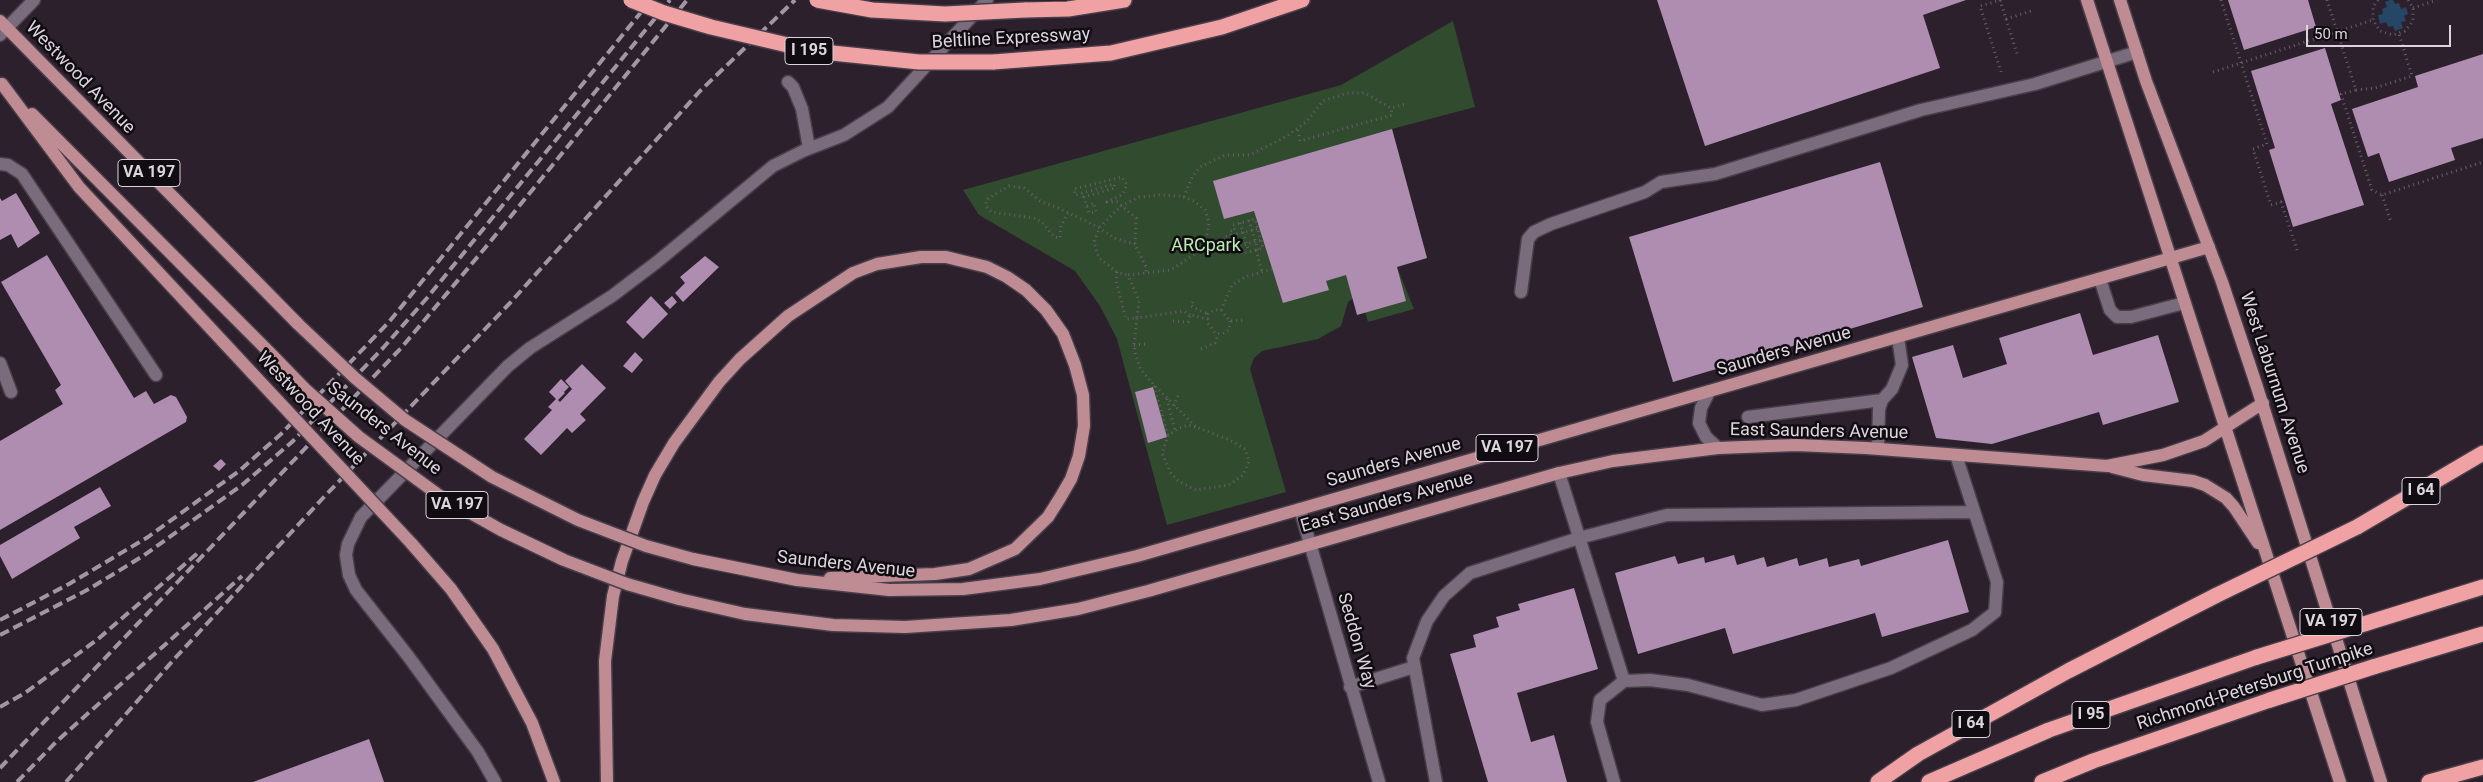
<!DOCTYPE html>
<html>
<head>
<meta charset="utf-8">
<style>
  body { margin:0 }
  #map { position:relative; width:2483px; height:782px; overflow:hidden; background:#2c202d; font-family:Roboto,sans-serif }
  canvas { display:block }
  .scale { position:absolute; left:2306px; top:25px; width:145px; height:22px; box-sizing:border-box; border:2px solid #ddd5de; border-top:0; padding-left:6px; font-size:15px; line-height:18px; white-space:nowrap; color:#ddd5de; -webkit-text-stroke:4px #110c12; paint-order:stroke }
</style>
</head>
<body>
<div id="map">
<canvas width="2483" height="782"></canvas>
<div class="scale">50 m</div>
</div>
<script>
const ctx = document.querySelector('canvas').getContext('2d');
ctx.lineJoin = 'round';
function paint(path, color) {
  ctx.fillStyle = color;
  ctx.fill(path, 'evenodd');
}
function shape(rows) {
  const path = new Path2D();
  for (const r of rows) {
    path.moveTo(r[0], r[1]);
    for (let i = 2; i < r.length; i += 2) path.lineTo(r[i], r[i + 1]);
  }
  return path;
}
function strokePath(path, color, width, dash) {
  ctx.strokeStyle = color;
  ctx.lineWidth = width;
  ctx.lineCap = dash ? 'butt' : 'round';
  ctx.setLineDash(dash || []);
  ctx.stroke(path);
}
function write(font, color, halo, rows, align = 'center') {
  ctx.font = font + ' Roboto,sans-serif';
  ctx.lineWidth = 5;
  ctx.setLineDash([]);
  ctx.textBaseline = 'middle';
  ctx.strokeStyle = halo;
  ctx.fillStyle = color;
  for (const [text, x, y, turn = 0] of rows) {
    ctx.save();
    ctx.translate(x, y);
    ctx.rotate((+turn || 0) * Math.PI / 180);
    ctx.textAlign = isNaN(turn) ? turn : align;
    if (halo) ctx.strokeText(text, 0, 0);
    ctx.fillText(text, 0, 0);
    ctx.restore();
  }
}
paint(shape([
  [1453,21,1475,107,1392,129,1427,258,1397,267,1414,309,1368,322,1360,294,1348,302,1341,326,1318,339,1262,351,1254,358,1250,369,1286,492,1167,525,1117,339,1100,306,1075,271,979,215,963,190,1341,85]
]), '#304b2e');
paint(shape([
  [2390,0,2393,0,2395,4,2399,3,2401,9,2406,7,2408,14,2404,16,2406,21,2401,22,2403,28,2395,31,2393,26,2388,27,2386,22,2380,24,2378,15,2383,14,2382,9,2387,7,2385,2]
]), '#254664');
paint(shape([
  [1657,0,1966,0,1923,15,1940,68,1705,146],
  [2228,0,2308,0,2316,27,2244,50],
  [2325,48,2341,100,2331,104,2364,205,2293,227,2269,150,2275,148,2251,71],
  [2483,54,2483,138,2451,148,2455,160,2389,182,2379,153,2368,157,2352,109,2418,87,2415,76],
  [1392,129,1427,258,1397,267,1406,301,1357,315,1346,275,1326,281,1329,290,1283,303,1254,211,1224,219,1213,181],
  [1880,162,1923,307,1673,382,1629,237],
  [16,193,40,233,18,248,11,234,0,240,0,198,2,201],
  [47,255,134,398,146,391,154,404,171,395,176,397,187,417,186,422,0,530,0,441,63,404,55,390,61,385,1,282],
  [705,256,719,267,683,302,675,293,685,283,680,277],
  [651,296,668,314,643,339,626,322],
  [672,296,677,302,670,309,664,303],
  [2080,313,2093,355,2158,335,2179,402,2103,425,2099,412,1992,444,1936,438,1912,357,1953,345,1963,378,2007,364,1999,338],
  [635,352,643,360,632,373,623,366],
  [582,364,606,388,580,414,586,420,572,433,567,428,541,455,524,439,552,410,548,407,556,399,549,392,561,379,569,387,564,392,559,388,565,393,558,400,560,402,572,389,565,381],
  [1153,387,1167,437,1148,443,1135,392],
  [221,459,226,464,219,471,213,466],
  [100,487,111,506,74,527,80,538,12,579,0,556,0,545],
  [1948,540,1969,612,1882,637,1875,613,1733,654,1725,628,1638,654,1615,573,1675,556,1678,564,1704,557,1705,563,1734,555,1737,565,1764,557,1767,567,1797,558,1799,566,1827,558,1829,567,1859,559,1861,566],
  [1574,588,1598,669,1517,693,1531,742,1554,735,1567,782,1488,782,1450,654,1476,647,1473,635,1499,627,1496,617,1520,610,1518,604],
  [369,739,384,782,253,782]
]), '#ae8db1');
const minor = shape([
  [0,35,34,0],
  [788,82,793,87,802,109,809,148],
  [0,164,8,165,22,174,156,375],
  [2100,279,2110,310,2117,317,2131,317,2184,303],
  [1521,292,1528,239,1534,232,1551,224,1645,192,1661,182,1715,174,1921,110,2035,84,2137,52],
  [0,363,11,392],
  [1709,392,1701,408,1699,423,1706,437,1718,448],
  [1748,417,1882,400],
  [1878,448,1879,409,1882,400,1892,389,1902,365,1898,337],
  [1559,473,1624,681,1650,680,1688,685,1762,705,1796,700,1891,668,1972,630,1995,612,1997,582,1956,455],
  [1300,509,1379,782],
  [1350,687,1414,667],
  [495,782,478,752,408,656,356,590,349,575,346,555,348,544,361,517,508,366,530,348,612,296,657,262,773,166,803,151,844,135,888,107,987,0],
  [1436,782,1413,658,1427,621,1444,596,1470,573,1579,538,1667,515,1974,512],
  [1614,782,1597,722,1600,700,1624,681]
]);
const major = shape([
  [2087,0,2340,782],
  [2120,0,2146,81,2222,282,2257,387,2381,782],
  [0,21,298,324],
  [2,84,79,187,253,374],
  [32,114,270,353],
  [2112,467,2143,475,2193,481,2205,485,2226,498,2234,507,2258,543],
  [411,543,451,589,493,649,532,723,554,782],
  [693,559,797,580,889,590,963,589,1040,579,1137,556,2209,247],
  [679,599,745,614,833,625,905,627,1011,620,1078,609,1148,591,1559,473,1613,461,1718,448,1796,445,1866,448,2107,466,2163,455,2204,441,2263,403],
  [607,782,605,661,613,596,622,561,643,502,655,475,674,443,719,382,740,359,788,316,853,273,877,264,921,257,946,257,987,267,1007,277,1026,290,1046,310,1063,334,1075,365,1083,395,1084,426,1079,456,1071,479,1060,498,1048,517,1015,549,969,569,935,574,830,578]
]);
const highway = shape([
  [1025,10,1068,9,1124,0],
  [993,62,1111,53,1222,27,1302,0],
  [2357,527,2483,453],
  [2364,624,2483,587],
  [2373,667,2483,634],
  [1878,782,1918,754,2068,671,2217,595],
  [1929,782,2049,730,2257,657],
  [2042,782,2093,761,2270,700],
  [2429,782,2483,767]
]);
strokePath(minor, '#483e49', 15);
strokePath(major, '#483e49', 15);
strokePath(highway, '#483e49', 18);
strokePath(shape([
  [2000,0,2018,57],
  [2001,0,1980,6,2002,75],
  [2221,0,2267,144,2253,149,2271,205,2281,202,2298,253],
  [2327,0,2356,90,2341,94,2372,190,2382,195,2483,162],
  [2378,0,2373,7,2373,20,2380,31,2393,35,2405,31,2413,21,2413,8,2408,0],
  [2413,8,2437,0],
  [2006,19,2031,11],
  [2213,72,2373,20],
  [2356,90,2375,88,2412,76,2399,34],
  [1298,130,1300,141,1392,115,1391,108],
  [2382,195,2391,222],
  [1184,197,1192,177,1200,167,1225,155,1250,155,1287,136,1306,122,1323,101,1347,93,1365,93,1391,108,1406,104],
  [1087,206,1094,203,1096,212,1089,213,1084,197,1115,188,1114,184,1075,195,1074,189,1122,177,1127,185,1123,194,1107,202,1117,202,1136,218,1135,245,1146,267,1146,274],
  [1068,213,1061,226,1060,238,1054,237,1042,222,1034,218,991,212,986,206,986,200,1009,186,1024,188,1040,201,1056,207,1096,226,1116,239,1135,244],
  [1249,220,1258,250],
  [1240,223,1249,252],
  [1257,229,1231,235,1234,247,1261,240],
  [1256,250,1242,254,1241,250,1236,251,1234,247,1227,249,1224,237,1231,235,1230,231,1235,230,1233,225,1255,219,1263,248,1256,250,1262,272],
  [1117,272,1116,281,1126,319,1137,318,1139,301,1128,275,1171,270,1195,254,1206,240,1209,222,1205,210,1194,201,1181,196,1159,195,1139,197,1121,206,1100,227,1094,242,1099,258,1117,272,1128,275],
  [1193,302,1191,306,1208,314],
  [1221,310,1232,285,1245,277,1272,269],
  [1190,315,1184,311,1137,318,1134,345,1136,357,1141,370,1154,385,1196,427,1230,440,1245,449,1249,461,1243,475,1229,485,1196,490,1178,481,1171,473,1162,453,1168,436,1177,429,1188,425,1196,427],
  [1173,321,1188,322,1190,315,1208,319],
  [1230,321,1229,330,1222,334,1215,333,1208,323,1208,314,1214,310,1221,310,1230,321,1245,320],
  [1134,345,1146,344],
  [1201,349,1215,343,1218,334],
  [1154,386,1168,436],
  [1167,399,1175,431],
  [1174,406,1179,393]
]), '#6a5f6b', 3, [1, 4]);
strokePath(minor, '#7a6c7c', 12);
strokePath(major, '#c08c93', 12);
strokePath(highway, '#efa1a3', 15);
strokePath(shape([
  [0,620,69,584,148,537,239,471,281,434,389,322,651,0],
  [0,635,89,589,143,556,242,485,292,442,383,348,427,298,670,0],
  [0,707,25,693,98,639,199,552],
  [0,768,402,347,485,248,687,0],
  [17,782,56,742,242,576],
  [66,782,177,656,323,498,510,303,700,91,795,0]
]), '#a197a2', 4, [10, 5]);
const majorBridge = shape([
  [298,324,355,378,405,420,492,477,578,520,646,546,693,559],
  [270,353,305,389,359,437,440,496,501,530,564,560,627,584,679,599],
  [253,374,411,543]
]);
const highwayBridge = shape([
  [631,0,664,13,711,27,813,51,919,62,993,62],
  [817,0,872,10,945,14,1025,10],
  [2217,595,2357,527],
  [2257,657,2364,624],
  [2270,700,2373,667]
]);
strokePath(majorBridge, '#483e49', 15, []);
strokePath(highwayBridge, '#483e49', 18, []);
strokePath(majorBridge, '#c08c93', 12);
strokePath(highwayBridge, '#efa1a3', 15);
for (const [x, y, w] of [
  [809,51,48],
  [149,173,62],
  [1507,448,62],
  [2421,491,38],
  [457,505,62],
  [2331,622,62],
  [2091,715,38],
  [1971,724,38]
]) {
  const box = new Path2D();
  box.roundRect(x - w / 2, y - 13.5, w, 27, 4);
  ctx.fillStyle = '#110c12';
  ctx.fill(box);
  strokePath(box, '#ddd5de', 1);
}
write('bold 16px', '#ddd5de', null, [
  ["I 195",809,51],
  ["VA 197",149,173],
  ["VA 197",1507,448],
  ["I 64",2421,491],
  ["VA 197",457,505],
  ["VA 197",2331,622],
  ["I 95",2091,715],
  ["I 64",1971,724]
]);
write('18px', '#ddd5de', '#110c12', [
  ["Beltline Expressway",1011,39,-3],
  ["Westwood Avenue",80,78,46],
  ["Saunders Avenue",1784,352,-16],
  ["West Laburnum Avenue",2274,383,72],
  ["Westwood Avenue",310,409,47],
  ["Saunders Avenue",384,429,38],
  ["East Saunders Avenue",1819,432,1],
  ["Saunders Avenue",1394,463,-16],
  ["East Saunders Avenue",1387,503,-16],
  ["Saunders Avenue",846,565,6],
  ["Seddon Way",1356,641,74],
  ["Richmond-Petersburg Turnpike",2255,687,-18]
]);
write('18px', '#b8ecb3', '#110c12', [
  ["ARCpark",1206,246]
]);
</script>
</body>
</html>
